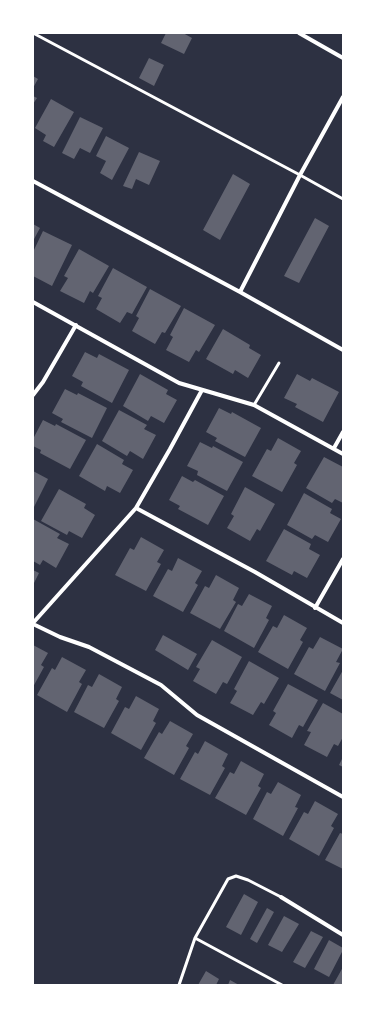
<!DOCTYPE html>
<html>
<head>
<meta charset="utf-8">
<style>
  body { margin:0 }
  #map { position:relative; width:376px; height:1018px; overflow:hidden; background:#2d3142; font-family:Roboto,sans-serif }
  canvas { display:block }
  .frame { position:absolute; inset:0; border:34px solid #fff; pointer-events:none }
</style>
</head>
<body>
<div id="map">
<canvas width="376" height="1018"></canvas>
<div class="frame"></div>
</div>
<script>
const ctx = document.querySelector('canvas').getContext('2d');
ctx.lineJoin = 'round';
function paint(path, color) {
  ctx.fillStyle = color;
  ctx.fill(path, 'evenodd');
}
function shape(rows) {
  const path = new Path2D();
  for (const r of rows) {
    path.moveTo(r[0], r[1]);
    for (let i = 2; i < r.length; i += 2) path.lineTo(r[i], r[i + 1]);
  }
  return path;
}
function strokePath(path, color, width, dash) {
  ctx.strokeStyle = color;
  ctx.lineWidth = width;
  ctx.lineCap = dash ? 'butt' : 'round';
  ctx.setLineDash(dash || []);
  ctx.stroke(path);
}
paint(shape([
  [166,33,183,33,192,38,184,54,161,43],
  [149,58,164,65,154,86,139,78],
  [33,76,38,79,33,88],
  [33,96,37,98,33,104],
  [51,99,74,112,54,147,43,141,46,135,35,128],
  [80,117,103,128,90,153,80,148,74,159,62,153],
  [106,136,129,148,112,180,100,173,106,161,96,156],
  [139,152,160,161,149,185,136,179,132,189,123,186],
  [233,174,250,184,220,240,203,230],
  [315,218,329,226,299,283,284,276],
  [33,224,40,228,33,241],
  [43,231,72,245,52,286,33,276,33,252],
  [79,249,109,266,93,293,90,291,84,303,60,291,68,278,64,276],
  [113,268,147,287,132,314,127,312,120,323,96,309,102,298,98,296],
  [150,289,181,306,165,333,162,332,155,344,132,331,139,318,136,316],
  [184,308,215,325,199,352,196,350,189,362,166,350,173,337,170,335],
  [223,329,250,345,249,348,261,355,248,378,235,370,233,374,206,359],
  [85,352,97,358,99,354,129,370,112,403,81,386,83,382,72,376],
  [140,374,168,390,166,394,177,400,164,423,151,416,148,421,123,406],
  [297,374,310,381,312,378,339,392,323,422,295,407,297,404,284,398],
  [65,389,77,395,78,393,107,408,92,438,61,422,63,419,52,413],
  [219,408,231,414,232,412,261,428,245,457,215,441,217,438,206,432],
  [119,410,147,425,144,429,156,435,143,459,130,451,127,456,102,441],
  [43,420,55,426,56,424,86,440,70,469,40,453,41,450,33,446,33,439],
  [278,438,301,451,294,463,297,465,282,492,252,476,267,449,271,451],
  [200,442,212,448,213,446,243,462,227,491,197,475,198,471,187,466],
  [97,444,124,460,122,464,133,470,120,493,107,486,105,491,79,476],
  [324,457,343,467,343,503,335,499,332,503,306,488],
  [33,471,48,479,33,509],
  [182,476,193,482,195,480,224,496,208,525,178,509,180,506,169,500],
  [245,487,275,504,260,531,257,529,250,541,227,528,234,516,231,514],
  [59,489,86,504,84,508,95,515,82,538,69,531,67,535,41,521],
  [304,493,332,509,330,513,341,519,328,542,315,535,312,539,287,525],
  [33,519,60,534,57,538,69,544,56,568,43,560,40,565,33,561],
  [284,529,311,544,309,549,320,555,307,578,294,571,292,575,266,561],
  [141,537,164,550,157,562,161,564,146,591,115,575,130,548,134,550],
  [178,558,202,571,195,583,198,585,183,612,153,596,168,569,172,571],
  [33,570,39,573,33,585],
  [216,575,239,588,233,600,236,602,220,629,190,613,205,586,209,588],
  [249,594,272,606,266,618,269,620,254,648,224,631,238,604,242,606],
  [284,615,307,628,300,640,303,642,288,669,258,652,273,626,277,628],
  [163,635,197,654,188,670,155,650],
  [320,637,343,649,336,662,340,663,325,691,294,674,309,647,313,649],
  [212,640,242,657,227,684,223,682,216,694,193,681,200,669,196,667],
  [33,645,48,653,41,665,44,667,33,687],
  [62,657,86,670,79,682,82,684,67,712,37,695,52,668,55,670],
  [249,661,279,678,264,704,261,702,253,715,230,703,237,691,234,689],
  [343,670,343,700,330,693],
  [99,674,122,687,116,699,119,701,104,728,74,712,88,685,92,687],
  [288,684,318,700,303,727,299,725,292,738,269,725,276,713,273,711],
  [136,696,159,709,153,721,156,723,141,750,111,733,125,707,129,709],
  [323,703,343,714,343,737,338,746,334,744,327,757,304,745,311,732,307,731],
  [170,721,193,734,186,746,189,748,174,775,144,758,159,732,162,734],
  [205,741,228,754,222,766,225,768,210,795,180,779,195,752,198,754],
  [343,757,343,767,339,765],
  [241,761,264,774,258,786,261,788,246,815,215,798,230,772,234,774],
  [278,782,301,795,295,807,298,808,283,836,253,819,267,792,271,794],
  [315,801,338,814,331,826,334,828,319,856,289,839,304,812,308,814],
  [340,833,343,834,343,869,325,860],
  [244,894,258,902,241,935,226,927],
  [267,908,274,912,257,943,250,939],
  [284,916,299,924,282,952,268,945],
  [311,931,323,937,305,968,293,962],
  [329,940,343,948,343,950,329,977,314,969],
  [343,967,342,985,333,985],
  [206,971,219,979,216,985,198,985],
  [230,980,239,985,228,985]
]), '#626471');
strokePath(shape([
  [33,33,300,175,343,199],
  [254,405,279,363],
  [195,938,282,985],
  [179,985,195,938,228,879,236,876,248,880,281,897]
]), '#fff', 3);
strokePath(shape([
  [299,33,343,58],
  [33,181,240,292,343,350],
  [240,292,300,175,343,97],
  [33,302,179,383,254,405,343,454],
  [33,395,43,382,76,325],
  [334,448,343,432],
  [136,508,255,572,343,623],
  [315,608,343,559],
  [33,623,136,508,170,449,202,390],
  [33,624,60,637,89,647,161,685,197,715,343,797],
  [281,897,343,935]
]), '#fff', 4);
</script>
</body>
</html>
